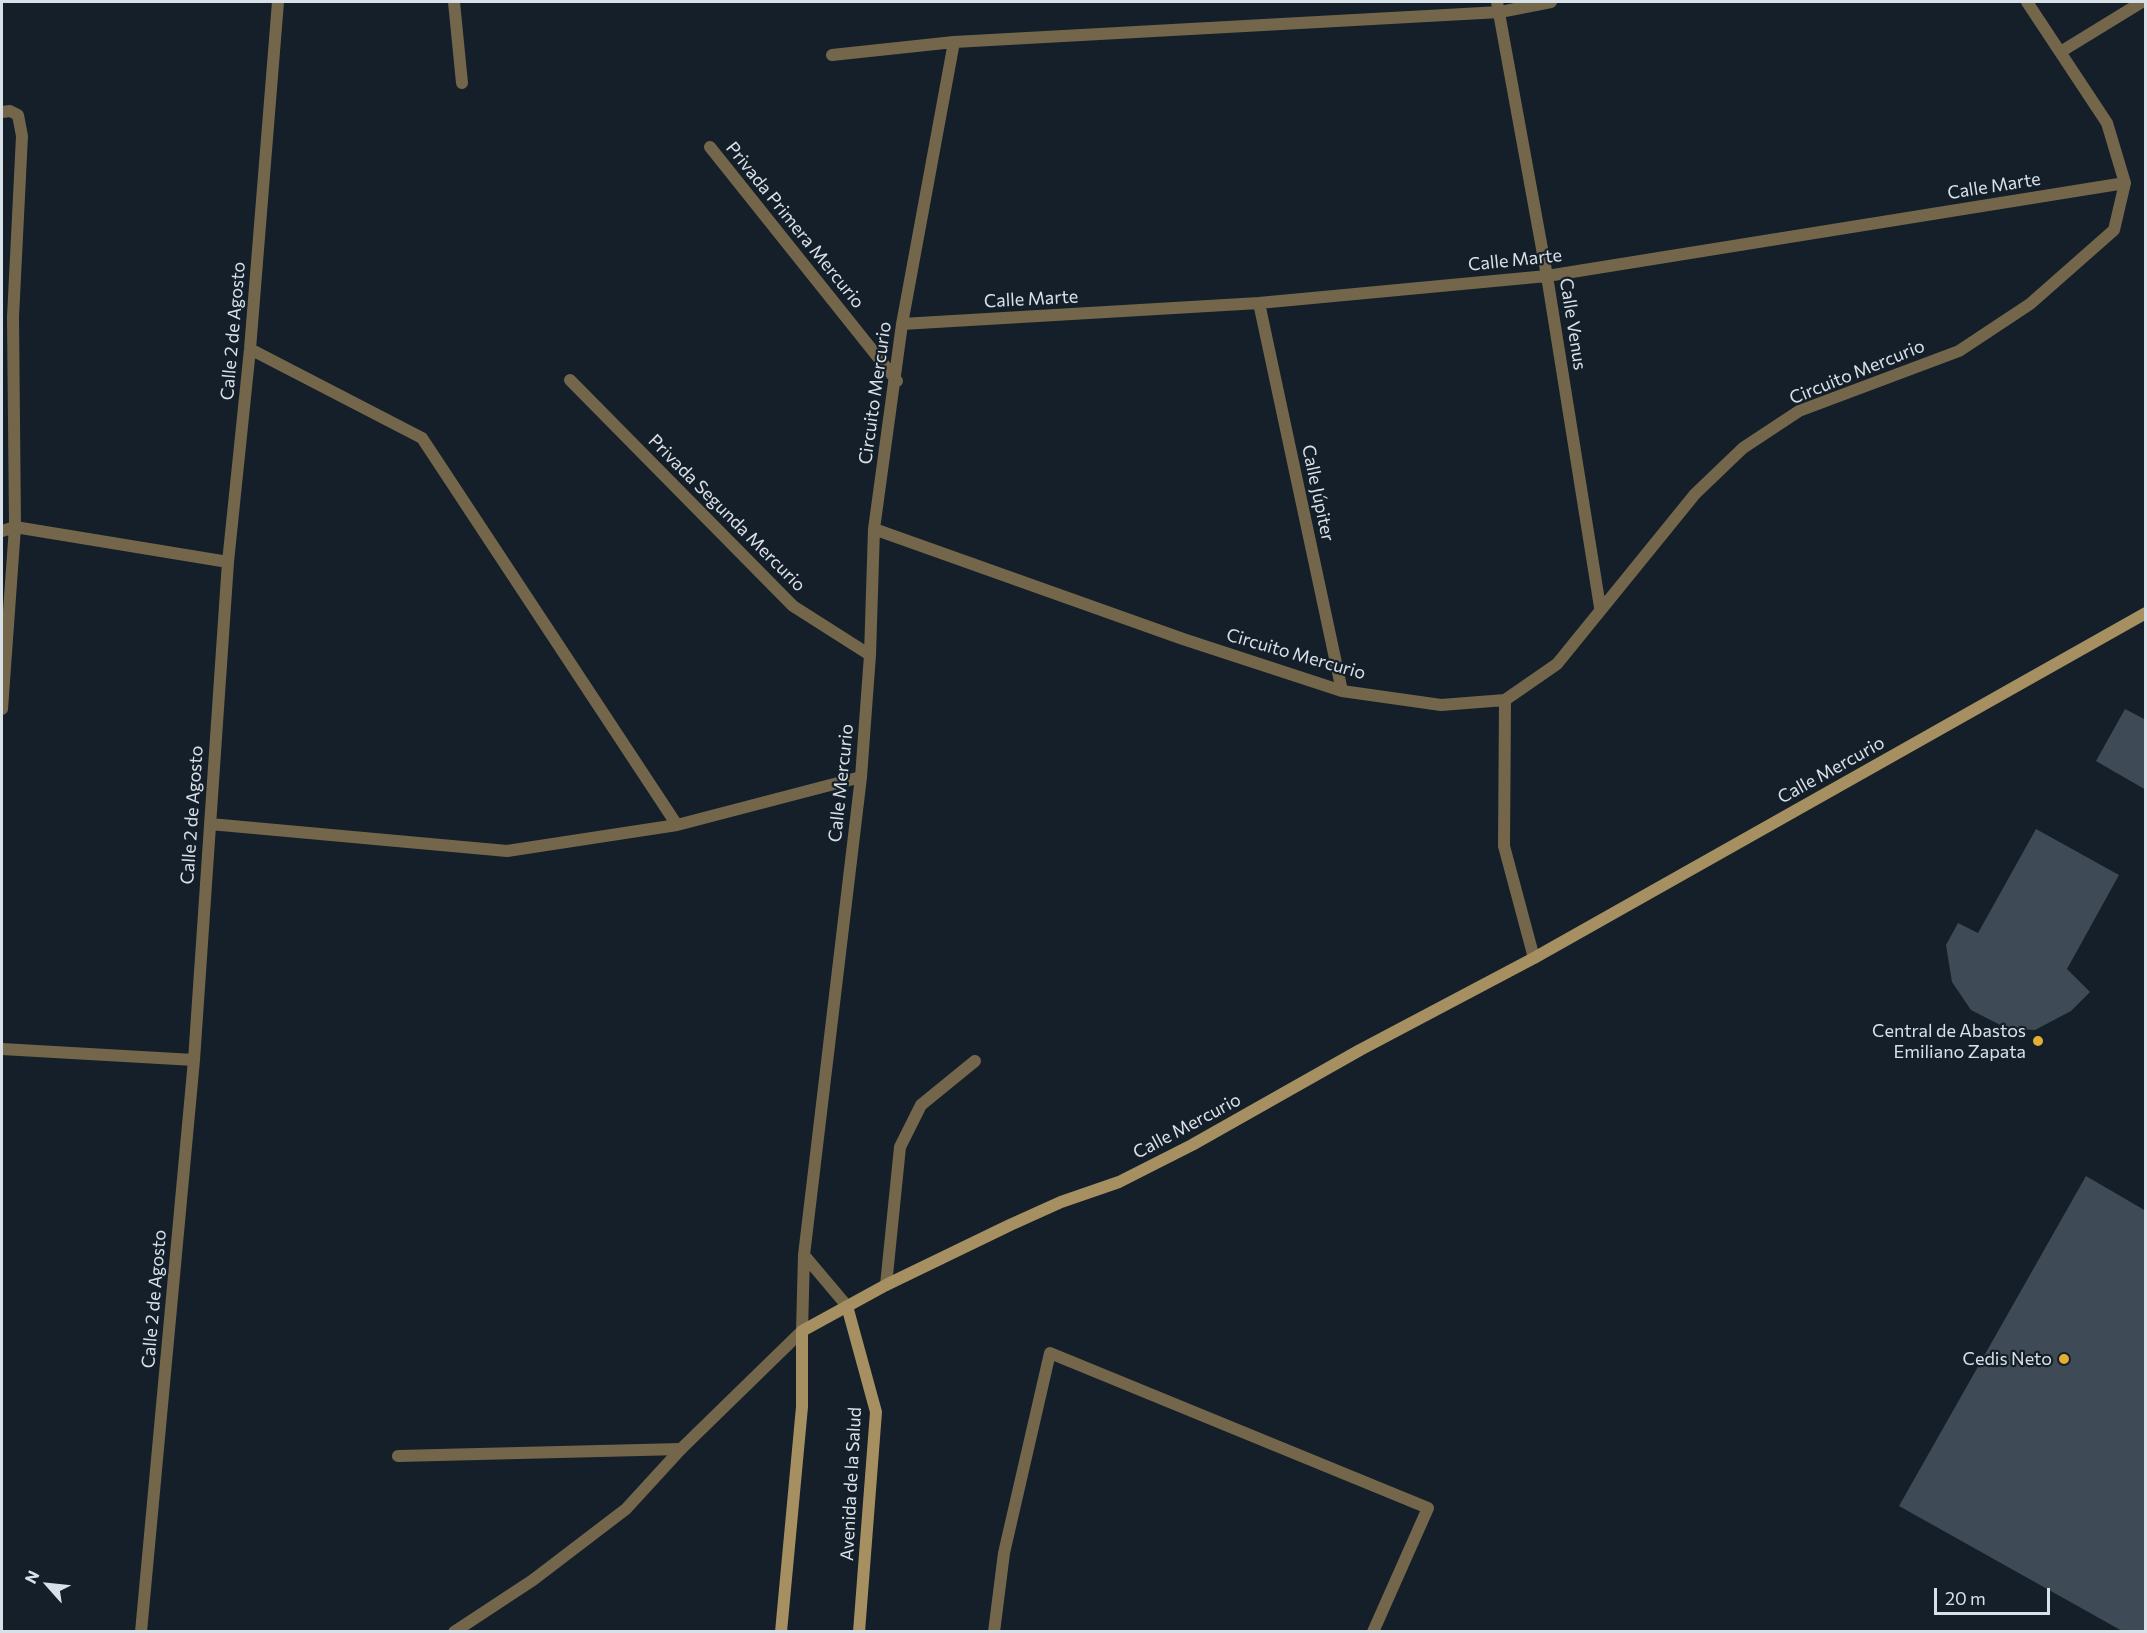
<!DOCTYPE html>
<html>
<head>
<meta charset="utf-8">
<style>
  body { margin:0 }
  #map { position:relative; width:2147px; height:1633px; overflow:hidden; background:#141f29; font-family:Commissioner,sans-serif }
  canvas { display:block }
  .frame { position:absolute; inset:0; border:3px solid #d9e1e8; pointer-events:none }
  .north { position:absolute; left:18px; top:1555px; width:60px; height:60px; -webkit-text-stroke:4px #141f29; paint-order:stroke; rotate:297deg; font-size:16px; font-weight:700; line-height:24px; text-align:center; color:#d9e1e8 }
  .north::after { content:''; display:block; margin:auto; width:21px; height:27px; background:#d9e1e8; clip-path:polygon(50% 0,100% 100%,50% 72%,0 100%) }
  .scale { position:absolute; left:1934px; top:1588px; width:116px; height:27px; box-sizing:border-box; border:3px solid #d9e1e8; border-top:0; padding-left:8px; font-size:18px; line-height:21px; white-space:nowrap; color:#d9e1e8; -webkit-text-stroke:4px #141f29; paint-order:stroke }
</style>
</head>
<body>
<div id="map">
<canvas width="2147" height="1633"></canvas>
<div class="frame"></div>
<div class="north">N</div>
<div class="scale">20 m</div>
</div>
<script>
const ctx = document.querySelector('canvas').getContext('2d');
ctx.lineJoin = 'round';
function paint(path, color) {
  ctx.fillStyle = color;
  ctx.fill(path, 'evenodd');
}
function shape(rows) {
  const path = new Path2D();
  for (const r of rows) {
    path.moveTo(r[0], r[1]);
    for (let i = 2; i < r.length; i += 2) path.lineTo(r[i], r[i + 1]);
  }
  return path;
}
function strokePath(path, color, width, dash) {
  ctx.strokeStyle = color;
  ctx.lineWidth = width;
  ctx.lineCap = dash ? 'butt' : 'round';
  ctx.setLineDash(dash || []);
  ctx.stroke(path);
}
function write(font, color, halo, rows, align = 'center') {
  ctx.font = font + ' Commissioner,sans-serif';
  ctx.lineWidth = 4.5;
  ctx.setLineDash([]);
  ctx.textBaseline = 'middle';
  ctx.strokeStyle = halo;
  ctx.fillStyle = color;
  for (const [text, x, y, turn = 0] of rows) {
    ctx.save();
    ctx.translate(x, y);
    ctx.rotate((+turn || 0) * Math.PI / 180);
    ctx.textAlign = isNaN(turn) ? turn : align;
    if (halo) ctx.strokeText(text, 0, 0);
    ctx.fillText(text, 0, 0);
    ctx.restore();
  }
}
paint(shape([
  [2125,709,2146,720,2146,790,2096,761],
  [2036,829,2119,875,2067,969,2090,992,2071,1011,2035,1030,2006,1028,1971,1010,1952,982,1946,945,1958,923,1978,933],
  [2086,1176,2146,1211,2146,1632,2124,1632,1899,1506]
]), '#3e4a56');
strokePath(shape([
  [886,1285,900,1147,921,1105,975,1061],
  [398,1456,681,1449],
  [994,1632,1004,1553,1050,1353,1428,1508,1373,1632]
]), '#74664a', 12);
strokePath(shape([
  [454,2,462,83],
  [1497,2,1547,276,1600,607],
  [2062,51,2142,2],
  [832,55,954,42,1500,12,1551,2],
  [2,112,10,111,18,115,22,136,13,317,15,527,2,709],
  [710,147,897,381],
  [1259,303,1342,691],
  [902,324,1259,303,1547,276,2125,183],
  [250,349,422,438,677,825],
  [570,380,793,606,870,655],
  [874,529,1183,639,1342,691,1441,705,1505,700,1557,664,1695,494,1743,448,1799,411,1959,351,2030,304,2114,230,2125,183,2107,123,2027,2],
  [2,531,15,527,228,562],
  [1505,700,1504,846,1534,958],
  [210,824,507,851,677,825,861,777],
  [2,1049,194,1060],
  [804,1255,847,1306],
  [141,1632,194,1060,228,562,250,349,278,2],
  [454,1632,533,1580,626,1509,681,1449,802,1331,804,1255,861,777,870,655,874,529,902,324,954,42]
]), '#74664a', 12);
strokePath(shape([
  [847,1306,876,1412,859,1632],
  [781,1632,802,1407,802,1331,886,1285,1010,1225,1061,1202,1119,1182,1192,1145,1360,1050,1534,958,2146,613]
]), '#a68f61', 12);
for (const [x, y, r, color] of [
  [2038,1041,6,"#e2ae34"],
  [2064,1359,6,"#e2ae34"]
]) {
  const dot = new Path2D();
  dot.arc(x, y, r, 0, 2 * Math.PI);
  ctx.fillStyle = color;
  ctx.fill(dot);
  strokePath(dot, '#141f29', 2);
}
write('18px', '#d9e1e8', '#141f29', [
  ["Calle Marte",1994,186,-9],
  ["Privada Primera Mercurio",795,225,51],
  ["Calle Marte",1515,260,-6],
  ["Calle Marte",1031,299,-3],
  ["Calle Venus",1573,324,81],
  ["Calle 2 de Agosto",233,331,-85],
  ["Circuito Mercurio",1857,372,-22],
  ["Circuito Mercurio",875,393,-82],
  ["Calle Júpiter",1318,493,78],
  ["Privada Segunda Mercurio",727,513,45],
  ["Circuito Mercurio",1296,654,16],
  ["Calle Mercurio",1831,770,-29],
  ["Calle Mercurio",841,783,-84],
  ["Calle 2 de Agosto",192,815,-86],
  ["Calle Mercurio",1187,1126,-28],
  ["Calle 2 de Agosto",154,1299,-85],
  ["Avenida de la Salud",851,1484,-87]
]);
write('18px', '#d9e1e8', '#141f29', [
  ["Central de Abastos",2026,1031],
  ["Emiliano Zapata",2026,1052],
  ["Cedis Neto",2052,1359]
], 'right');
</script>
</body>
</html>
